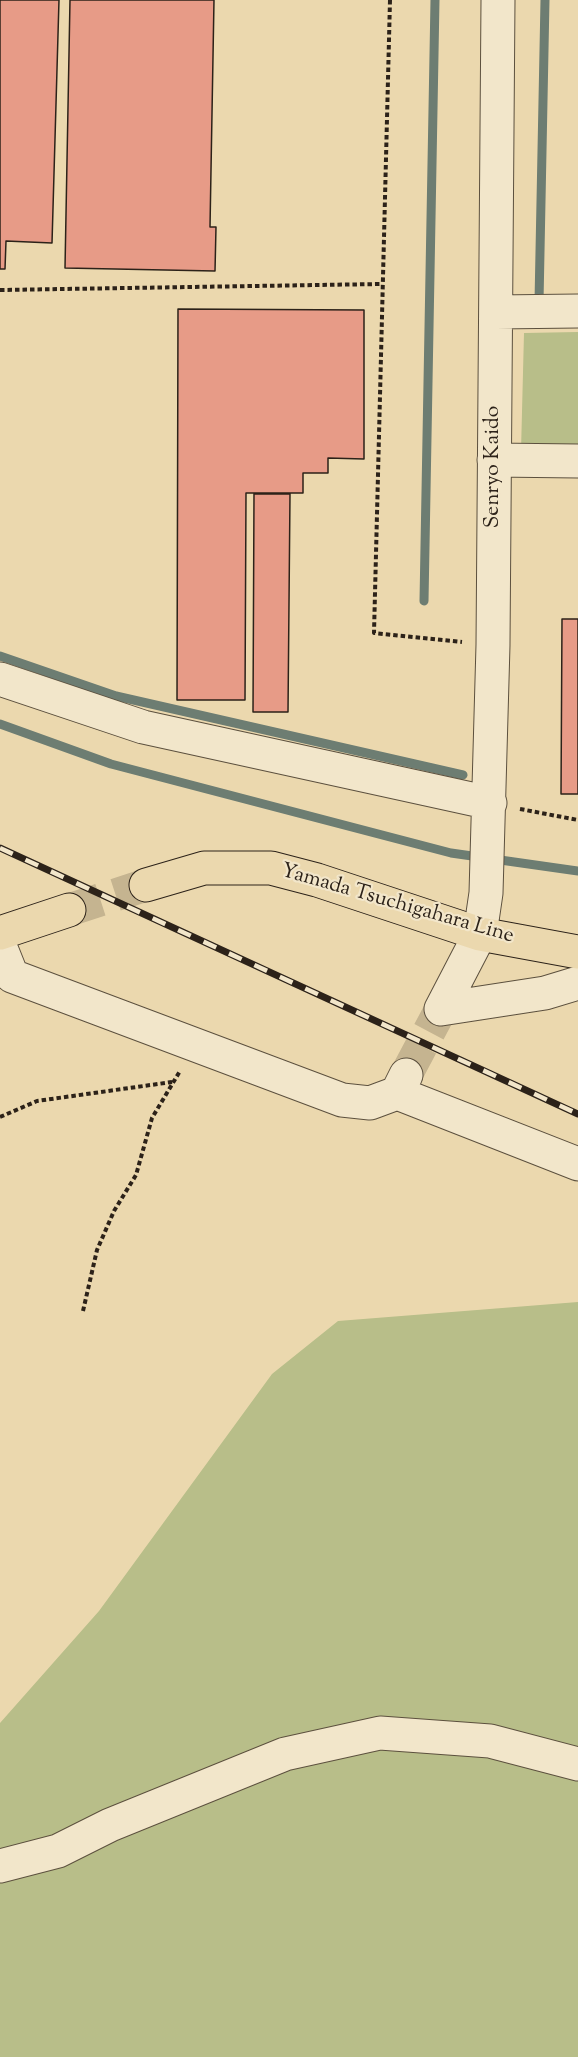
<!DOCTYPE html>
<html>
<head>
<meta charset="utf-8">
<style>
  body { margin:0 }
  canvas { display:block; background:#ebd8ae }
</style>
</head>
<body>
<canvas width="578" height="2057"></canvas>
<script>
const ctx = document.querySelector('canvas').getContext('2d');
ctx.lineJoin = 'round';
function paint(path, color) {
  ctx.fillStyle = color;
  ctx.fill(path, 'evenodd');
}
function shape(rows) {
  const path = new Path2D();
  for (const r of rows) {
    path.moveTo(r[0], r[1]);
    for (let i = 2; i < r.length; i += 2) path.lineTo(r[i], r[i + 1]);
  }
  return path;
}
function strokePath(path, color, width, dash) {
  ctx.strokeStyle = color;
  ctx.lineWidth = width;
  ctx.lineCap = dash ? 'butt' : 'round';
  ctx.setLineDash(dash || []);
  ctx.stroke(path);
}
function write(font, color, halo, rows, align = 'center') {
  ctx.font = font + ' "Sorts Mill Goudy",serif';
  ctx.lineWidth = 4.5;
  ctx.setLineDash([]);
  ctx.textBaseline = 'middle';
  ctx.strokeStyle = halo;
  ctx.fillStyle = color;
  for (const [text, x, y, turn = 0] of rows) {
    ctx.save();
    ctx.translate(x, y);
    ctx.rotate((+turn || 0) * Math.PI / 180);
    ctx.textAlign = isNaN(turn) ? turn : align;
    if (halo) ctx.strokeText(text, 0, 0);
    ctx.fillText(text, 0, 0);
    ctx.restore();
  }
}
paint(shape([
  [578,332,578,452,521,451,524,333],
  [578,1302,578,2057,0,2057,0,1723,99,1611,272,1374,338,1321]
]), '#b8be89');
strokePath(shape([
  [539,302,545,0],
  [424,601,435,0],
  [0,656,116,696,463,775],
  [0,724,111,764,451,853,578,871]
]), '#6d7d72', 9);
const building = shape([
  [0,0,59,0,52,243,6,241,5,269,0,269,0,0],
  [70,0,214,0,210,227,216,227,215,271,65,268,70,0],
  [178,309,364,310,364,459,328,458,328,473,303,473,303,493,246,493,245,700,177,700,178,309],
  [254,494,290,494,288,712,253,712,254,494],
  [562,619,578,619,578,794,561,794,562,619]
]);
paint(building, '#e79b87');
strokePath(building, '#2c2219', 1.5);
strokePath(shape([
  [406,1075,441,1009]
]), '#c5b490', 33, [33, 16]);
strokePath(shape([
  [69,910,146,885]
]), '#c5b490', 33, [33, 16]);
const minor = shape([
  [496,312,578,311],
  [494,460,578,461],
  [0,679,143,727,490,803],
  [0,946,12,976,342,1100,370,1103,397,1093,406,1075],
  [441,1009,480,934,486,893,493,645,498,0],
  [441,1009,545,993,578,983],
  [397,1093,578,1164],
  [0,1866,58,1851,110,1825,285,1754,380,1733,490,1741,578,1764]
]);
const major = shape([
  [146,885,204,868,271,868,317,880,480,934,578,952],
  [0,933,69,910]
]);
strokePath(minor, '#5c503e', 35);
strokePath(major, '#2c2219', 35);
strokePath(shape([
  [390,0,374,633,462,642],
  [0,290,381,284],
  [520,809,578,820],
  [0,1117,37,1101,172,1082],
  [83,1311,97,1250,114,1211,136,1175,152,1118,180,1071]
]), '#2c2219', 4, [4.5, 3]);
strokePath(minor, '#f2e6ca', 33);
strokePath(major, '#ebd8ae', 33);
const rail = shape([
  [0,848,578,1114]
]);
strokePath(rail, '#2c2219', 7);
strokePath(rail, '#f2e6ca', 4.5, [14]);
write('21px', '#2c2219', '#f2e6ca', [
  ["Senryo Kaido",494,467,-90],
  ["Yamada Tsuchigahara Line",397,905,16]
]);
</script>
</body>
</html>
